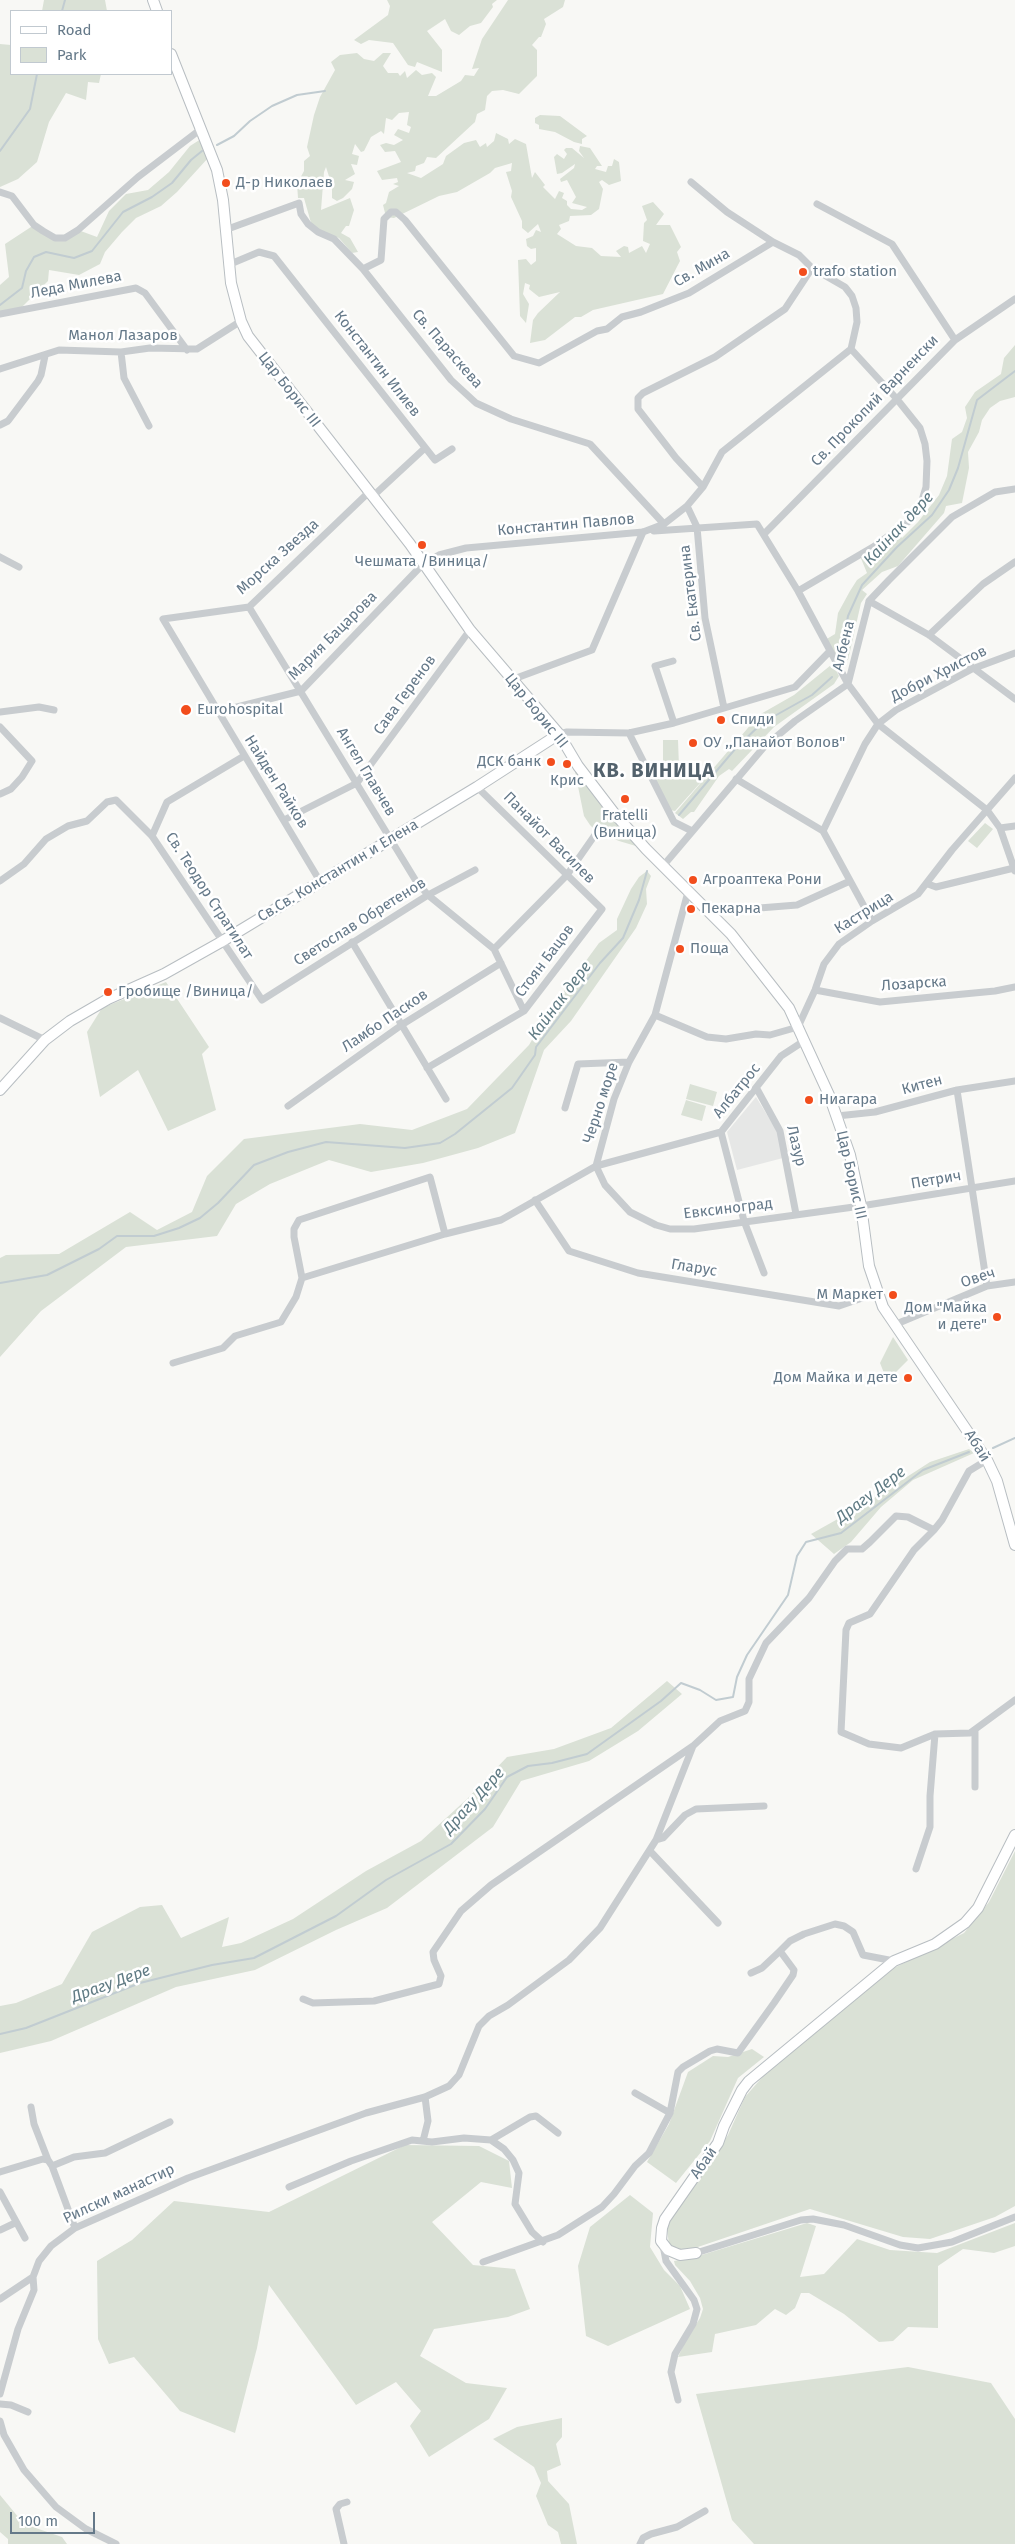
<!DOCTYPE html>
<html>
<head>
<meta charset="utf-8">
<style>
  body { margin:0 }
  #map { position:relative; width:1015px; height:2544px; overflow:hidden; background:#f8f8f5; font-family:"Fira Sans",sans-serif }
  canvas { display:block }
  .legend { position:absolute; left:10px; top:10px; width:162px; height:65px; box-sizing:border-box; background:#fff; border:1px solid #c1c9d0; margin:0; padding:6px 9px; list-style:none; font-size:15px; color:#657989 }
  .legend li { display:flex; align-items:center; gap:10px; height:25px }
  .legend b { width:25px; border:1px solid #c1c9d0 }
  .scale { position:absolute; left:10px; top:2512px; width:85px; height:22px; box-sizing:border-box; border:2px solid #657989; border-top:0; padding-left:6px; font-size:15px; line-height:18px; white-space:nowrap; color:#657989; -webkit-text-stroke:4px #fff; paint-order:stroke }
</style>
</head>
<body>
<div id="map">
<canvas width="1015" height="2544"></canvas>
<ul class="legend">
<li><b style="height:6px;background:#fff"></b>Road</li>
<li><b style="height:14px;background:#dae1d6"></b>Park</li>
</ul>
<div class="scale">100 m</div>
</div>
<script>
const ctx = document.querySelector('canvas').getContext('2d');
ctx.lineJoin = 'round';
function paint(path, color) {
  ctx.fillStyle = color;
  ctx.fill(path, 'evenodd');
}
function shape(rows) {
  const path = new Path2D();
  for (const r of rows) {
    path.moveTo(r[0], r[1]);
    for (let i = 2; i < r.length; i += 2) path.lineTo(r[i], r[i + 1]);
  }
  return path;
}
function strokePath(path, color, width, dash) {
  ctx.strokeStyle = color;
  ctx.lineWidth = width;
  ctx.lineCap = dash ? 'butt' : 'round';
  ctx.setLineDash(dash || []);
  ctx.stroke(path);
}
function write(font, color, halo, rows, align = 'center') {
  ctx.font = font + ' "Fira Sans",sans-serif';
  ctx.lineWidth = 5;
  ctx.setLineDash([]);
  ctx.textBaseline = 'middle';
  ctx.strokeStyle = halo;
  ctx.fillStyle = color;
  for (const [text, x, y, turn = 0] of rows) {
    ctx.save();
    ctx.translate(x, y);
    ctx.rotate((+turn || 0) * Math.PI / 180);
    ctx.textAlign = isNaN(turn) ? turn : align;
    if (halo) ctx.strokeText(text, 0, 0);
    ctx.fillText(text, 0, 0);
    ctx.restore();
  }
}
paint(shape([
  [756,1097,777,1131,783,1158,737,1170,727,1132]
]), '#e6e7e6');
paint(shape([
  [44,0,105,0,107,11,42,11],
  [387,0,497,0,492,4,493,7,481,23,470,26,459,35,451,31,445,19,427,31,442,50,442,72,417,62,415,67,408,65,393,43,369,40,361,44,354,40,388,15,390,6],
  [508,0,565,0,563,7,544,19,546,24,541,37,539,37,532,45,537,50,537,76,519,94,503,90,492,91,487,96,485,110,477,114,475,122,436,158,427,157,424,163,416,166,415,171,407,173,421,178,443,164,446,156,464,143,476,140,480,147,486,143,487,147,494,141,496,133,508,139,509,144,515,139,526,144,532,178,535,172,545,185,543,187,555,199,559,191,564,193,562,198,567,201,567,205,571,209,582,210,587,207,572,203,576,197,567,180,561,182,560,179,574,168,575,164,562,173,557,174,554,157,557,154,564,159,567,154,564,150,566,148,572,148,584,158,579,151,580,146,590,148,602,166,597,166,595,169,606,172,608,166,612,166,614,159,619,162,621,181,609,185,602,180,599,182,603,189,599,209,591,215,570,216,569,221,559,225,561,229,557,234,576,246,592,248,601,256,621,257,616,251,624,246,628,247,629,253,642,246,646,253,650,244,643,241,644,223,647,220,642,206,653,202,664,214,656,225,670,225,681,247,677,252,680,261,663,294,593,310,581,317,575,317,545,340,530,343,533,320,538,313,560,292,539,297,529,289,530,285,525,283,523,294,529,304,526,323,520,316,518,260,526,259,531,265,536,261,536,248,531,249,527,246,526,239,533,236,536,230,541,232,538,224,528,233,522,228,522,221,511,197,512,191,506,172,511,171,512,163,495,168,490,173,457,192,439,196,394,218,386,217,383,205,386,203,389,192,399,186,393,184,398,182,397,178,382,180,377,171,401,162,395,151,385,152,380,145,386,143,394,145,403,140,394,135,398,129,409,133,411,127,407,125,409,112,399,113,392,120,386,118,384,134,381,131,371,137,364,151,361,152,355,144,352,154,359,156,357,165,351,164,355,174,345,180,354,182,352,189,343,198,337,201,332,198,332,186,326,167,324,172,321,210,350,198,354,210,349,226,346,226,341,233,350,238,358,252,352,253,339,238,320,231,311,223,304,198,298,198,297,184,304,171,304,161,310,156,307,147,314,115,320,97,335,70,331,62,340,55,357,53,364,59,374,61,383,53,391,53,383,66,388,73,398,73,400,76,405,71,407,78,416,70,422,75,432,73,436,77,428,96,436,96,461,81,465,75,474,76,479,68,472,69,482,39],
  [0,44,11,45,11,74,101,74,99,83,88,82,86,100,66,93,49,122,37,162,18,179,0,187],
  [540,115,560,116,587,136,582,139,582,144,574,142,555,132,539,129,539,125,535,123,535,118],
  [201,139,209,157,177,192,161,206,136,218,122,232,105,252,100,264,79,275,49,270,48,281,17,312,0,316,0,285,9,277,5,244,34,225,55,238,78,230,97,237,109,211,126,194,148,190,169,172,190,146],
  [1015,345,1015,397,1000,401,990,408,982,420,979,432,968,452,969,468,962,503,946,506,944,513,898,566,882,572,862,590,867,594,861,603,848,660,840,660,833,654,825,640,835,634,838,613,850,591,857,580,867,573,860,556,898,533,902,538,918,522,939,495,947,476,952,439,962,432,967,418,965,407,975,392,1001,374,1004,358],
  [831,665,835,668,839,676,834,684,774,727,732,771,729,769,719,776,694,812,691,812,683,819,675,813,759,715,794,695],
  [663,740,678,740,679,767,663,767],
  [572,757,646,849,619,841,597,832,590,825,584,816],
  [668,773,669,777,688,775,701,782,675,811,670,810,653,775],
  [985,823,993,829,977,848,968,841],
  [647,871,651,876,646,889,647,904,636,928,571,1021,544,1050,515,1133,478,1148,423,1163,371,1172,329,1160,270,1184,236,1204,217,1236,126,1247,41,1311,0,1357,0,1258,6,1255,59,1254,130,1212,157,1230,192,1212,207,1176,244,1139,360,1124,412,1130,467,1109,529,1045,547,1014,599,943,617,930,617,919,631,889,639,877],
  [166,982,209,1047,202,1054,216,1110,168,1131,138,1070,100,1097,87,1032,102,1008],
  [690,1084,717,1092,713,1106,686,1099],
  [686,1100,706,1106,702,1121,681,1115],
  [893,1337,908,1360,893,1375,884,1373,880,1363],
  [969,1449,974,1453,913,1480,881,1507,851,1542,834,1554,811,1534,868,1502,930,1462],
  [667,1681,682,1694,638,1731,589,1761,521,1781,493,1827,387,1908,336,1930,255,1970,176,1987,51,2041,0,2053,0,2006,16,2003,62,1984,92,1932,140,1907,162,1905,181,1938,229,1917,222,1947,241,1943,293,1919,366,1871,421,1841,468,1798,507,1757,554,1749,611,1728],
  [1015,1851,1015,2206,995,2217,930,2239,903,2237,810,2209,689,2250,680,2250,669,2245,667,2228,672,2216,728,2135,745,2097,765,2074,894,1968,964,1933,989,1902],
  [752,2049,764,2057,738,2078,710,2141,676,2183,647,2162,669,2124,688,2072,713,2056,728,2057],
  [405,2145,479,2146,509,2161,512,2188,481,2182,432,2222,473,2265,515,2269,530,2309,508,2317,434,2329,420,2356,466,2383,507,2388,489,2419,429,2457,410,2426,421,2411,396,2382,356,2405,269,2285,257,2348,235,2433,180,2411,134,2357,109,2364,98,2339,97,2261,132,2240,174,2201,269,2212],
  [630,2195,653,2213,650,2247,664,2270,680,2286,690,2309,608,2346,586,2336,578,2266,590,2227],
  [807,2223,816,2226,800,2277,824,2274,857,2239,890,2250,937,2253,1015,2223,1015,2246,994,2253,963,2249,938,2266,938,2328,908,2327,893,2341,879,2342,844,2314,809,2293,801,2293,795,2308,786,2315,775,2309,756,2325,715,2334,712,2352,678,2357,686,2340,700,2318,703,2309,700,2298,690,2281,675,2265,674,2261,695,2257],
  [908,2367,991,2383,1015,2419,1015,2544,754,2544,732,2520,696,2394],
  [562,2418,562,2437,556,2444,561,2465,547,2471,548,2481,569,2504,577,2544,561,2544,558,2532,548,2525,536,2496,541,2483,534,2467,493,2439,517,2427],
  [0,2495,24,2524,62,2537,67,2544,8,2544,8,2539,0,2532]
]), '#dae1d6');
strokePath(shape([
  [62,11,65,0],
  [217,145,234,136,250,121,272,106,297,95,325,91],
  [0,151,30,109,37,74],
  [0,305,22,288,26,271,34,257,46,252,74,258,92,251,123,212,152,197,172,183,191,160,202,151],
  [840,660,848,616,862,585,897,547,932,515,949,490,958,468,977,400,1015,371],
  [679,815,736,748,762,723,812,695,832,677],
  [0,1283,47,1275,99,1249,117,1236,154,1236,179,1228,200,1218,218,1203,254,1165,288,1152,326,1142,405,1148,440,1143,455,1134,512,1088,535,1055,536,1047,600,963,623,938,639,900,647,871],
  [993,1448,1015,1438],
  [0,2034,26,2028,140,1983,212,1965,254,1958,336,1916,386,1880,451,1844,485,1809,507,1777,528,1766,552,1763,587,1754,661,1701,681,1683,700,1690,716,1700,733,1697,737,1677,747,1655,788,1595,797,1556,806,1542,841,1533,923,1470,969,1452]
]), '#c1ccd1', 2);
const secondary = shape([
  [153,0,157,11],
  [171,54,217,170,223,200,231,283,241,321,248,336,410,544,470,630,559,734,578,766,614,813,646,849,731,934,789,1008,829,1095,850,1155,861,1206,869,1266,883,1307,987,1460,997,1481,1015,1545],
  [0,1090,45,1040,70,1021,108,999,164,974,221,942,477,787,559,734],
  [696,2253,680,2255,668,2250,661,2241,662,2228,665,2219,718,2143,724,2126,742,2090,749,2081,894,1961,935,1944,965,1923,978,1908,1015,1835]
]);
strokePath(secondary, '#b8bec2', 12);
strokePath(shape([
  [691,182,727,212,773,242,799,255,812,268,845,287,852,296,856,308,857,322,851,349,896,398,920,428,925,444,927,461,926,487,920,507,912,519,873,547,798,591],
  [0,192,12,196,34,225,43,231,55,238,65,238,78,230,138,177,201,129],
  [817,204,892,244,955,340],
  [225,230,299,203,301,214,308,224,318,232,334,239,363,269,451,380,476,403,511,419,590,444,664,524],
  [228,265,259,252,274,256,435,460,452,449],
  [363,269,381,260,384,219,391,212,396,212,405,220,514,356,539,363,597,331,607,329,622,317,641,312,689,293,773,242],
  [0,314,136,288,145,293,187,350],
  [121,352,124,378,149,426],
  [0,369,59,350,121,352,150,348,197,349,241,321],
  [0,425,8,421,38,381,41,375,45,356],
  [703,487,676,458,638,409,638,398,643,393,715,357,785,309,812,268],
  [372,497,425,448],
  [687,506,697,527,705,618,724,708],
  [654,531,757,524,798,591,848,684,878,724,987,810,1000,828,1015,871],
  [764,534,955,340,1015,299],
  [0,557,19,567],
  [869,601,929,635,1015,699],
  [249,607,416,881,428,895,494,949,524,1011],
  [929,635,983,584,1015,562],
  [673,661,655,666,674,723],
  [511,680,592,650,643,532],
  [0,712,39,707,54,710],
  [217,712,301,691,424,563,439,555,466,548,643,532,664,524,687,506,703,487,722,452,851,349],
  [0,727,32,761,22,777,11,789,0,794],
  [629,733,674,822,692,831],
  [559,734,567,732,629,733,674,723,795,687,829,652],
  [736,779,823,831,872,921],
  [284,820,357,783,470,630],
  [1000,828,1015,826],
  [823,831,865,744,878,724,896,710,972,669,1015,653],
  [152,836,167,802,244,756],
  [663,866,764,747,795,721,848,684,869,601,889,580,952,517,995,492,1015,489],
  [0,881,24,864,46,839,68,826,87,821,107,802,116,800,152,836,262,1000,428,895,475,870],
  [321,883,163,619,249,607,368,493],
  [928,884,936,887,1014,868],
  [709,912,797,905,850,881],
  [352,942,446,1099],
  [494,949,567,875,597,832],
  [815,990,880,1002,995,991,1015,987],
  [655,1015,707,1037,726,1039,756,1034,770,1035,798,1027,815,990,824,964,839,944,872,921,918,894,952,850,1015,778],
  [0,1018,45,1040],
  [427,1068,524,1011,602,909,477,787],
  [757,1089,780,1131,796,1214],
  [957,1090,987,1286],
  [288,1106,403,1024,501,963],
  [565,1108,578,1064,629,1062],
  [837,1116,875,1112,957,1090,1015,1081],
  [721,1132,744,1221,764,1273],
  [596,1166,605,1185,630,1212,656,1225,670,1229,694,1229,861,1206,1015,1181],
  [596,1166,614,1099,629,1062,655,1015,688,892],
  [535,1200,569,1251,638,1273,839,1306,877,1293],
  [445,1234,501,1220,596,1166,721,1132,781,1056,804,1041],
  [894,1325,987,1286,1015,1282],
  [173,1363,223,1348,235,1336,281,1322,296,1297,302,1278,294,1237,294,1229,299,1220,430,1177,445,1234,302,1278],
  [934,1530,914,1550,870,1614,849,1623,846,1630,841,1732,869,1744,901,1748,935,1734,970,1733,1015,1700],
  [975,1787,975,1731],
  [656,1840,663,1838,685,1815,696,1809,764,1806],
  [650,1851,718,1923],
  [916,1869,930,1827,930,1796,935,1734],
  [751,1973,762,1968,780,1951],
  [303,1999,313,2003,374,2001,439,1984,441,1976,434,1960,433,1952,461,1911,491,1885,693,1746,720,1721,745,1711,749,1702,749,1679,766,1643,809,1598,835,1561,847,1549,862,1549,870,1542,896,1516,908,1517,934,1530,942,1520,969,1471,987,1460],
  [635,2093,670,2113],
  [31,2107,34,2124,48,2160],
  [491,2140,504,2149,513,2160,519,2173,515,2204,532,2232,543,2242],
  [423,2141,428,2121,425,2097],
  [52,2166,75,2228],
  [0,2172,43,2159,48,2160,52,2166,74,2157,105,2153,170,2122],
  [289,2187,351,2161,412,2140,432,2142,464,2138,491,2140,530,2117,536,2116,558,2133],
  [0,2192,25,2238],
  [0,2230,15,2223],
  [663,2245,666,2261,694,2300,697,2309,693,2324,675,2354,671,2372,678,2400],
  [696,2253,801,2220,813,2219,844,2225,900,2245,918,2248,952,2242,1015,2217],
  [483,2262,558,2235,602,2207,614,2194,635,2166,649,2153,670,2113,678,2072,683,2067,710,2051,717,2049,738,2053,774,2003,793,1975,794,1970,780,1951,790,1941,804,1934,835,1924,844,1926,853,1932,863,1955,894,1961],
  [0,2299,33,2277,39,2261,51,2246,75,2228,188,2178,366,2113,425,2097,449,2086,459,2075,479,2026,489,2016,508,2005,569,1960,600,1928,656,1840,693,1746],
  [0,2394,18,2329,34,2290,33,2277],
  [0,2404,11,2405,28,2412],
  [0,2421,4,2435,24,2470,56,2507,86,2529,116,2544],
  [344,2544,336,2509,340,2504,347,2502],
  [640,2544,643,2538,651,2534,677,2527,705,2511]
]), '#c8cccf', 7);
strokePath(secondary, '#fff', 10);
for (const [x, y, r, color] of [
  [226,183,5,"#f24d1c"],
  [803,272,5,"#f24d1c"],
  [422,545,5,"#f24d1c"],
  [186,710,6,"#f24d1c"],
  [721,720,5,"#f24d1c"],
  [693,743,5,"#f24d1c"],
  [551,762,5,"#f24d1c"],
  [567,764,5,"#f24d1c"],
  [625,799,5,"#f24d1c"],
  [693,880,5,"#f24d1c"],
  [691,909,5,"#f24d1c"],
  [680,949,5,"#f24d1c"],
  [108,992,5,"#f24d1c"],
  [809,1100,5,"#f24d1c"],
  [893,1295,5,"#f24d1c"],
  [997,1317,5,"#f24d1c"],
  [908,1378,5,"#f24d1c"]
]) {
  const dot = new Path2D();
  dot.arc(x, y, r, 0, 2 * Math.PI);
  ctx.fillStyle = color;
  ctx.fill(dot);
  strokePath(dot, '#fff', 2);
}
write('15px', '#657989', '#fff', [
  ["Д-р Николаев",236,183],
  ["trafo station",813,272],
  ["Чешмата /Виница/",422,562,"center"],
  ["Eurohospital",197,710],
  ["Спиди",731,720],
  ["ОУ ,,Панайот Волов\"",703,743],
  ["ДСК банк",541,762,"right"],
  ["Крис",567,781,"center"],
  ["Fratelli",625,816,"center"],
  ["(Виница)",625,833,"center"],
  ["Агроаптека Рони",703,880],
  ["Пекарна",701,909],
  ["Поща",690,949],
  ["Гробище /Виница/",118,992],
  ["Ниагара",819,1100],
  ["М Маркет",883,1295,"right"],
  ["Дом \"Майка",987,1308,"right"],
  ["и дете\"",987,1325,"right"],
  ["Дом Майка и дете",898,1378,"right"]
], 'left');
write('15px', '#657989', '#fff', [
  ["Св. Мина",702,268,-30],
  ["Леда Милева",76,285,-11],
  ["Манол Лазаров",123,336],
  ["Св. Параскева",447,349,49],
  ["Константин Илиев",377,364,52],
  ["Цар Борис III",289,390,52],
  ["Св. Прокопий Варненски",875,401,-46],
  ["Константин Павлов",566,525,-5],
  ["Морска Звезда",278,557,-42],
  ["Св. Екатерина",691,593,-97],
  ["Мария Бацарова",333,636,-45],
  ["Албена",844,646,-76],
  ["Добри Христов",939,674,-27],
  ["Сава Геренов",405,695,-54],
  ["Цар Борис III",536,711,51],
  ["Ангел Главчев",366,772,59],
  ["Найден Райков",276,782,58],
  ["Панайот Василев",549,838,45],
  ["Св.Св. Константин и Елена",338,871,-31],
  ["Св. Теодор Стратилат",209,896,57],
  ["Кастрица",864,913,-32],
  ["Светослав Обретенов",360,922,-32],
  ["Стоян Бацов",545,961,-53],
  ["Лозарска",914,984,-4],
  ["Ламбо Пасков",385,1021,-34],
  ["Китен",922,1085,-15],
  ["Албатрос",737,1091,-51],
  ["Черно море",601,1103,-72],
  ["Лазур",796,1146,76],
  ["Цар Борис III",851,1175,77],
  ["Петрич",936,1180,-10],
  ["Евксиноград",728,1209,-7],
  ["Гларус",694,1268,9],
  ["Овеч",978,1278,-18],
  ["Абай",977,1446,58],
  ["Абай",704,2163,-55],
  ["Рилски манастир",119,2194,-25]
]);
write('italic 16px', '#607b84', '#fff', [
  ["Кайнак дере",899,529,-47],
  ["Кайнак дере",560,1001,-53],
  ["Драгу Дере",871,1495,-37],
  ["Драгу Дере",474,1801,-48],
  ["Драгу Дере",111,1984,-20]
]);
ctx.letterSpacing = '1px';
write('bold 20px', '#53626d', '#fff', [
  ["КВ. ВИНИЦА",654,771]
]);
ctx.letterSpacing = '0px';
</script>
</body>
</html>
